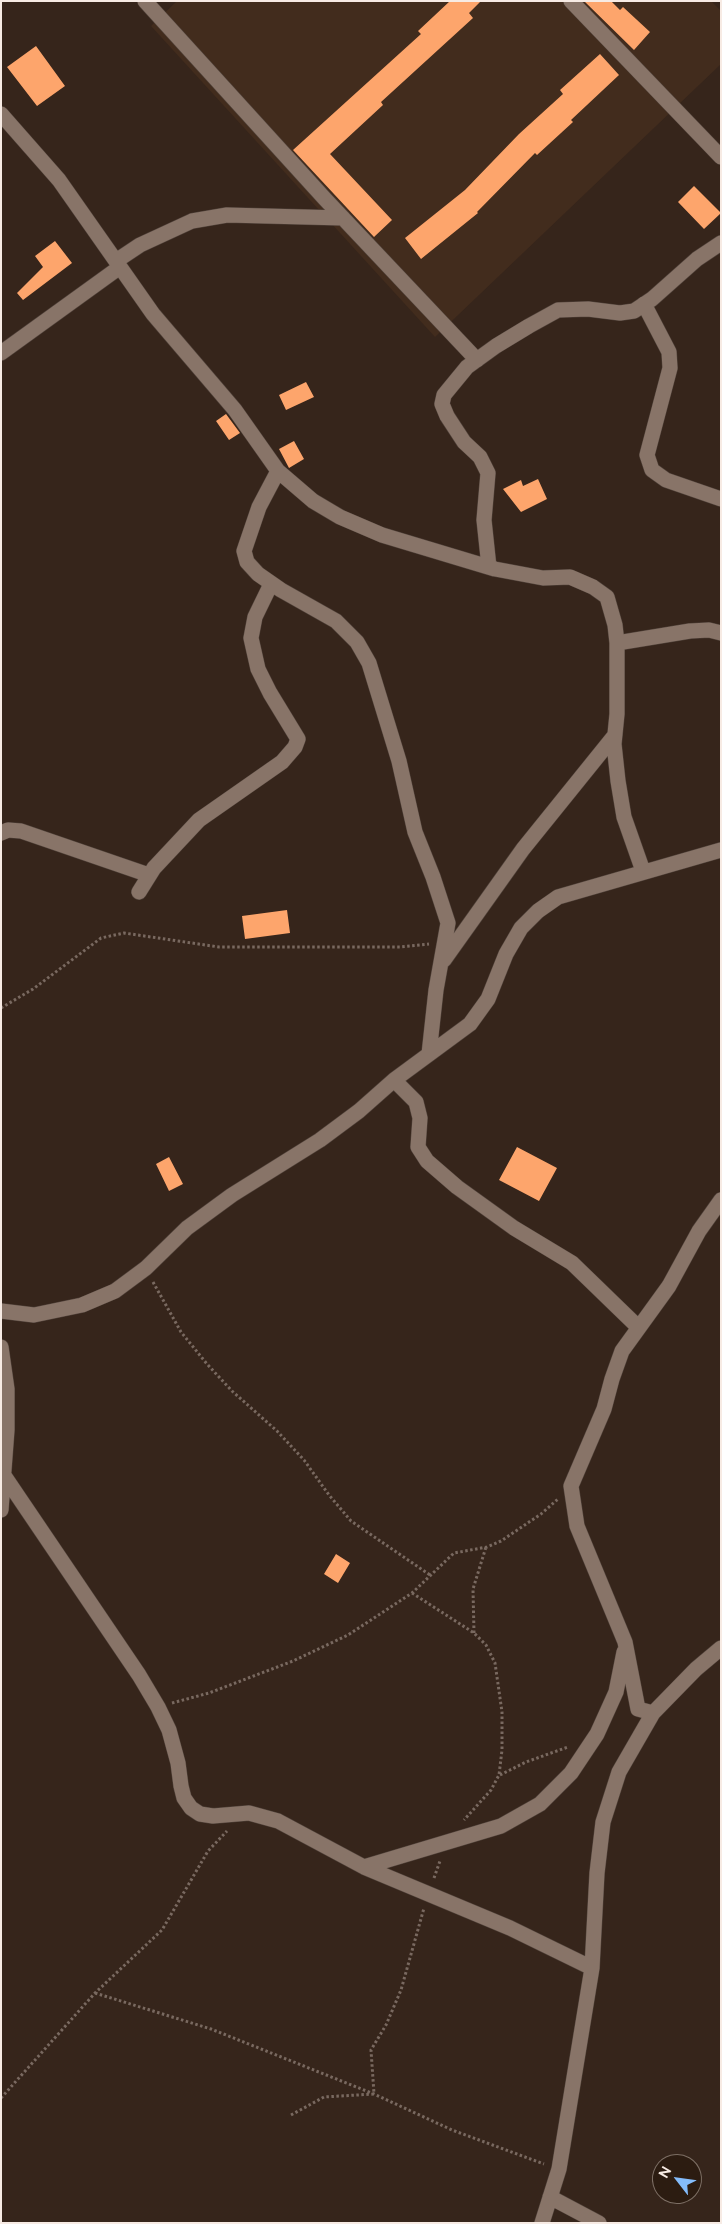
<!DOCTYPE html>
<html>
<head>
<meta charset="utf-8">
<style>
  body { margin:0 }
  #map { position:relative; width:722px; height:2224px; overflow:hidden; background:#36251b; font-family:Raleway,sans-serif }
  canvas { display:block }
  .frame { position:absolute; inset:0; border:2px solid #f7ebe4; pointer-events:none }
  .north { position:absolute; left:652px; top:2154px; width:50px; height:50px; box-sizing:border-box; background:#2c1c11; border:1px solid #7d6f65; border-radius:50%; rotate:300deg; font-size:14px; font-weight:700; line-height:20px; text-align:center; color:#f7ebe4 }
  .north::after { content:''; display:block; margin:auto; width:18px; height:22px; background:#84bcfb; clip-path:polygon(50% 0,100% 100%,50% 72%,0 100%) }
</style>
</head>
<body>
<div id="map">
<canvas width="722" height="2224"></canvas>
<div class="frame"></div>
<div class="north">N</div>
</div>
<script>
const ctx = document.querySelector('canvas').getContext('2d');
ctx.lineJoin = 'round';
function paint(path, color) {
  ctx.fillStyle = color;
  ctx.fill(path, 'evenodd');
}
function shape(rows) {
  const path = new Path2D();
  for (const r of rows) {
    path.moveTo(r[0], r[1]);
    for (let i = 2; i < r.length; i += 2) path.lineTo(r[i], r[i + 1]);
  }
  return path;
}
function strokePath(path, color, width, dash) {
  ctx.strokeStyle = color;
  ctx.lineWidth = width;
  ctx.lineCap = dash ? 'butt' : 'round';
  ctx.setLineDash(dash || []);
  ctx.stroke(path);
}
paint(shape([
  [177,1,711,1,721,11,721,64,435,337,151,26]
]), '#422c1d');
paint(shape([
  [450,1,481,1,469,13,473,18,381,102,383,105,330,154,392,220,374,237,293,150,421,34,418,31],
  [584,1,611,1,620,10,623,7,650,32,634,50],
  [36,46,65,86,37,106,7,67],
  [600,54,619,75,571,120,573,122,537,155,535,153,477,212,478,213,421,259,405,238,465,190,519,134,563,94,560,90],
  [694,186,721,213,704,229,678,202],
  [55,241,72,263,23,300,17,293,43,267,35,256],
  [306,382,314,397,286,410,279,395],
  [226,414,240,433,229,440,216,421],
  [294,441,304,459,289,468,279,449],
  [538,479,547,499,521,512,503,489,521,480,523,486],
  [287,910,290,933,245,939,242,916],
  [517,1147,557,1168,539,1201,499,1180],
  [169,1157,183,1184,169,1191,156,1164],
  [336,1554,350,1563,338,1583,324,1574]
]), '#fda56c');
const street = shape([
  [145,1,325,199,477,360],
  [571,1,721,157],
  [1,114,59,180,153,314,235,410,278,471,313,501,340,517,382,535,495,569,543,578,570,577,593,587,607,597,615,625,617,643,617,714,614,744,618,781,624,817,643,871],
  [116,261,140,245,192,221,227,215,343,218],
  [644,304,669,352,670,368,647,455,652,470,666,480,721,499],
  [1,353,120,267],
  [278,471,259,507,244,551,247,562,258,574,281,590,336,621,357,642,369,663,399,761,415,832,433,877,448,923,436,990,429,1054],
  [489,567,484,520,488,473,480,457,464,442,447,416,442,404,444,395,467,367,496,346,529,326,558,310,588,309,620,313,634,311,652,299,697,259,721,243],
  [617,643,690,631,709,630,721,633],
  [1,833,8,830,21,831,149,875],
  [139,892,154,868,199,820,282,762,295,747,298,739,270,693,258,669,251,638,255,617,271,584],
  [444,960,523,849,615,735],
  [394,1080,416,1102,420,1118,418,1147,427,1161,457,1187,514,1228,572,1263,638,1327],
  [1,1311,34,1315,82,1305,115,1291,146,1268,187,1228,232,1195,320,1140,359,1111,394,1080,470,1024,488,999,506,954,521,928,538,911,558,897,721,850],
  [1,1347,7,1389,7,1430,1,1510],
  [5,1477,139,1675,158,1707,169,1730,178,1763,181,1786,184,1798,191,1808,200,1814,213,1816,249,1813,278,1821,364,1867,510,1928,592,1968],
  [653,1713,638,1709,625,1642,577,1526,571,1486,604,1409,612,1379,622,1351,669,1286,699,1231,721,1200],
  [364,1867,501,1826,540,1804,571,1773,597,1734,616,1692,624,1652],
  [550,2197,599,2223],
  [542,2223,559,2169,592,1968,597,1873,603,1822,619,1772,653,1713,696,1669,721,1648]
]);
strokePath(street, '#51433b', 16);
strokePath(shape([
  [1,1008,33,989,101,938,124,933,219,947,400,947,429,944],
  [153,1282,181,1332,207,1364,232,1391,277,1431,304,1460,329,1495,351,1521,430,1575],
  [412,1593,474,1633,486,1645,495,1663,502,1712,502,1750,499,1775,491,1790,464,1820],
  [474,1633,473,1589,486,1547],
  [172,1703,209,1693,293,1661,348,1635,412,1593,454,1553,487,1547,501,1541,541,1514,558,1499],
  [500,1775,526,1762,568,1747],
  [434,1878,440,1861],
  [95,1993,211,2029,374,2094,452,2130,544,2164],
  [1,2098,95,1993,162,1930,208,1851,227,1831],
  [291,2115,324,2097,374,2094,371,2050,386,2025,401,1990,424,1908]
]), '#796960', 3, [2.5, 2.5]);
strokePath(street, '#887468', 15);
</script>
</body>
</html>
